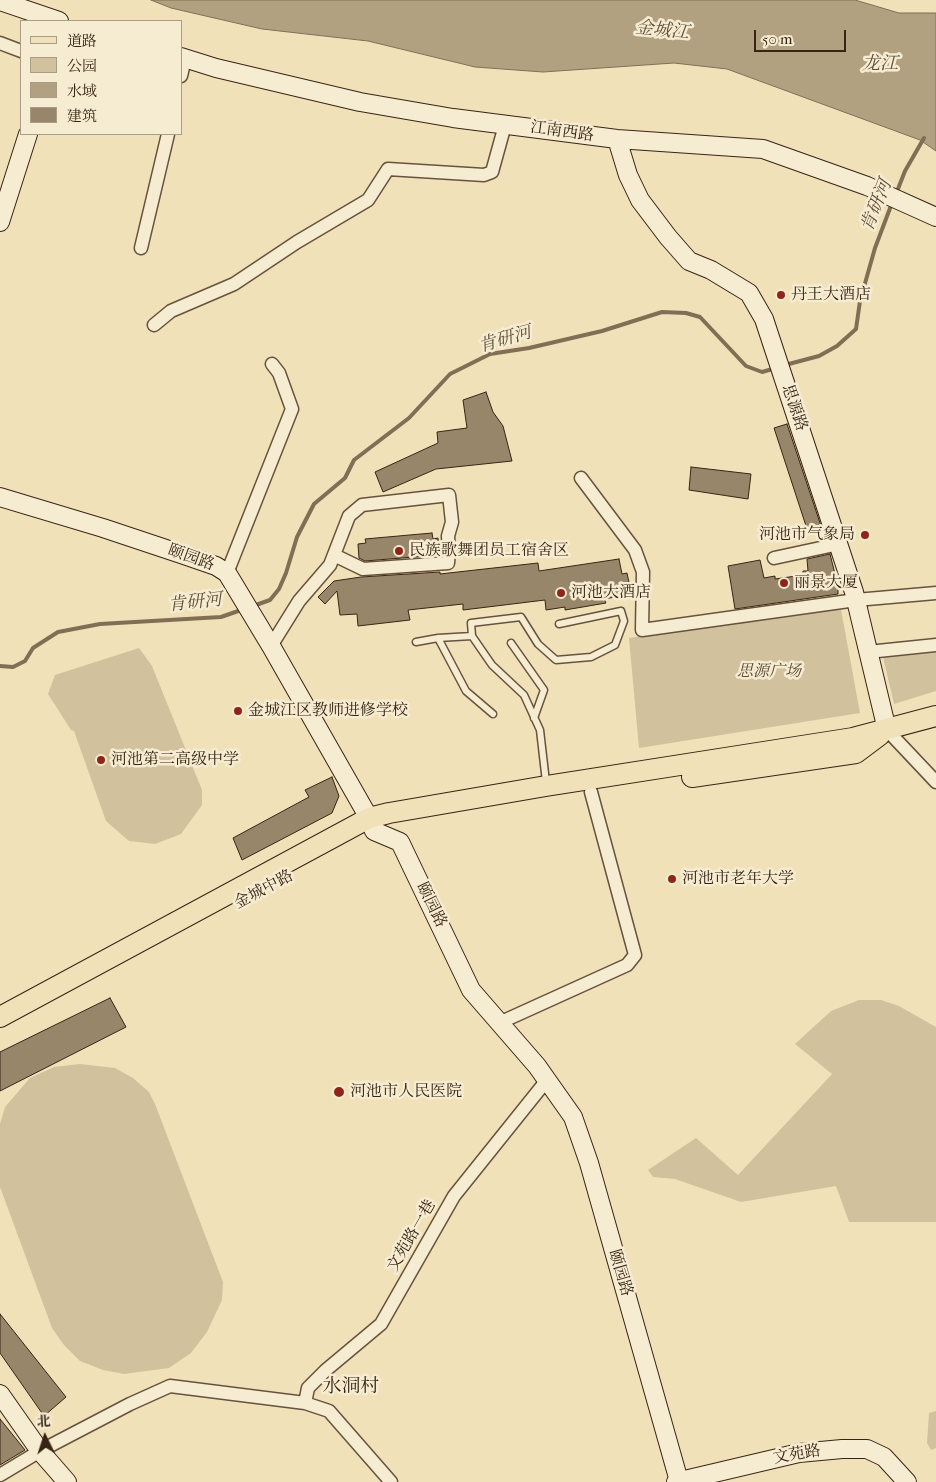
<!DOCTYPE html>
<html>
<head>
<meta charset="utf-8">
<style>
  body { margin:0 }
  #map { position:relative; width:936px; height:1482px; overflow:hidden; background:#f1e1b9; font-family:"IM FELL French Canon","Noto Serif SC",serif }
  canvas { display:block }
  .legend { position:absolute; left:20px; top:20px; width:162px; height:115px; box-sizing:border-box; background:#f6ecd2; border:1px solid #aa9c86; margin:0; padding:6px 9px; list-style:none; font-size:15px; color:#382414 }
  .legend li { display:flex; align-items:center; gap:10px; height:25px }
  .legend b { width:25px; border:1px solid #aa9c86 }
  .north { position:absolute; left:20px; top:1412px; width:50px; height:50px; -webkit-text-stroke:4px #f6ecd2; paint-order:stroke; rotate:356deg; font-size:14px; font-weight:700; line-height:20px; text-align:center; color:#382414 }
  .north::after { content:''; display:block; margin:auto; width:18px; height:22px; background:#382414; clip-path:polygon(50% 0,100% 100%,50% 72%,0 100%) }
  .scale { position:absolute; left:754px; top:30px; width:92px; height:22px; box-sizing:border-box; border:2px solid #382414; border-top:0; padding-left:6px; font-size:15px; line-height:18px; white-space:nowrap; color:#382414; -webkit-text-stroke:4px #f6ecd2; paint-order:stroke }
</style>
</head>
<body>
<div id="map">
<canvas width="936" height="1482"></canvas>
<ul class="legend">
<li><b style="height:6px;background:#f1e1b9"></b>道路</li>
<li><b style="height:14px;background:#d2c19d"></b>公园</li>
<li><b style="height:14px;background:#b2a181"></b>水域</li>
<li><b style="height:14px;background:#98866a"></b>建筑</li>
</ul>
<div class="north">北</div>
<div class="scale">50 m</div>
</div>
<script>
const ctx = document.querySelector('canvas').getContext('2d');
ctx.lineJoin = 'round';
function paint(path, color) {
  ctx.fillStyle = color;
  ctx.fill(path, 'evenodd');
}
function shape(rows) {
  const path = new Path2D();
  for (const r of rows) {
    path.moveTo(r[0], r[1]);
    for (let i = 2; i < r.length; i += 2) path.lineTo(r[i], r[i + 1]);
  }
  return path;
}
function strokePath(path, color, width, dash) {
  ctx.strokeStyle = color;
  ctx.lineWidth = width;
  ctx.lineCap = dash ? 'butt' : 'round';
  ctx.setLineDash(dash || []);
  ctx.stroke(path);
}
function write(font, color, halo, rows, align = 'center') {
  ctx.font = font + ' "IM FELL French Canon","Noto Serif SC",serif';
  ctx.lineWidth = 5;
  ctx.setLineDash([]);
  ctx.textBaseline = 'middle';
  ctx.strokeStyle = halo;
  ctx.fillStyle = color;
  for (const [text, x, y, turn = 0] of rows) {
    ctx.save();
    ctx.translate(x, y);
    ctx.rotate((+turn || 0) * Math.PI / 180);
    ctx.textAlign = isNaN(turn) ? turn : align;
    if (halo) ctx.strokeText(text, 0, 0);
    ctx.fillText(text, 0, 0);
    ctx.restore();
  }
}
paint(shape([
  [840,604,860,713,639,748,629,638],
  [139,648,152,666,202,790,202,805,181,834,155,844,129,841,106,821,74,731,71,730,48,694,55,675],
  [936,652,936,691,894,704,883,657],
  [859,1000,881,1000,899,1006,936,1027,936,1222,849,1222,836,1186,741,1202,675,1179,653,1177,648,1170,696,1138,738,1175,832,1074,795,1044,831,1011],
  [80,1064,115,1068,133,1078,149,1092,155,1104,223,1282,222,1300,207,1332,191,1353,169,1368,124,1374,103,1370,80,1361,64,1345,52,1328,0,1187,0,1124,5,1107,30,1078,54,1067],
  [936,1411,936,1448,931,1450,927,1443,929,1413]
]), '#d2c19d');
const water = shape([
  [151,0,855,0,899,13,936,13,936,151,920,140,727,69,674,63,543,72,475,67,368,41,262,29,171,8,151,0]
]);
paint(water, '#b2a181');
strokePath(water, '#816f55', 1);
strokePath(shape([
  [896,194,905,171,924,138],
  [785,365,819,356,837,346,856,329,860,301,875,248,892,203],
  [253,606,270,600,279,589,286,573,297,537,314,504,345,478,354,460,409,418,450,374,490,354,529,348,602,331,662,312,686,313,700,317,746,366,762,372,776,368],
  [0,666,13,667,25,661,33,648,58,632,100,624,221,617,244,609]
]), '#816f55', 4);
const building = shape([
  [486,392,493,412,503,426,512,461,436,469,383,492,375,472,438,443,437,432,467,428,463,400,486,392],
  [787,424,822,529,808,532,774,428,787,424],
  [691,467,751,474,748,499,689,490,691,467],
  [432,533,433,539,438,538,439,555,365,561,359,558,358,544,366,543,365,539,432,533],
  [830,554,838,586,838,594,735,609,728,566,760,560,764,578,775,576,775,579,803,575,803,571,808,571,807,559,830,554],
  [619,559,622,574,627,573,630,587,626,589,627,595,604,599,606,603,565,610,565,607,546,610,545,600,463,610,463,604,408,610,410,620,358,626,357,614,340,615,337,591,325,604,318,597,334,581,361,577,440,572,440,574,538,563,539,571,619,559],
  [332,777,339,796,332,813,242,860,233,838,309,797,305,790,332,777],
  [110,998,126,1027,0,1091,0,1052,110,998],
  [0,1314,66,1397,44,1416,0,1353,0,1314],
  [0,1419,25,1450,0,1465,0,1419]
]);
paint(building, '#98866a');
strokePath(building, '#382414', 1);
const lane = shape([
  [472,636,492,665,524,695,540,730,546,782],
  [438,638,466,691,493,714],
  [416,642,438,638,472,636,471,623,521,617,538,644,556,660,591,657,615,645,624,621,621,611,559,624],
  [511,643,544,690,534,718]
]);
const street = shape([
  [0,43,21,51],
  [181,76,185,59],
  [141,248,168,134],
  [154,325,171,311,234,284,297,242,368,200,388,169,484,175,492,172,505,125],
  [581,478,635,550,643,572,642,630,856,600,936,593],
  [774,558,839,544],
  [227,573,292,409,279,373,272,364],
  [271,646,299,601,330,565,349,516,362,505,449,495,452,522,448,536,449,552,448,563,363,569,334,555],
  [868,652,936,645],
  [887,730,936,782],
  [499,1023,627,965,635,955,591,792],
  [305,1403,329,1411,391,1482],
  [0,1475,40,1451,130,1404,170,1386,305,1403,308,1388,326,1370,381,1324,454,1196,547,1080]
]);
const secondary = shape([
  [0,1,59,21],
  [181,57,216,68,360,102,453,118,617,139,763,149,867,186,936,217],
  [617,139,628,175,640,200,668,237,689,261,711,270,749,293,764,319,854,592,887,730],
  [0,222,28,134],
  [0,497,103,528,181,554,216,566,227,573,271,646,369,818,374,831,400,842,471,990,537,1066,573,1117,589,1163,679,1481],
  [0,1394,40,1451,67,1482],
  [676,1482,799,1453,842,1449,867,1449,884,1457,907,1482]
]);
const primary = shape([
  [692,777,856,753,880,735],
  [0,1017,369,818,389,813,546,786,853,738,936,716]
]);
strokePath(lane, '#66533d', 9);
strokePath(street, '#66533d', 15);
strokePath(secondary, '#382414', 20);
strokePath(primary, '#382414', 22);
strokePath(lane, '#f6ecd2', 6);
strokePath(street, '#f6ecd2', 12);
strokePath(secondary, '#f6ecd2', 18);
strokePath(primary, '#f1e1b9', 20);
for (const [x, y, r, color] of [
  [781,295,5,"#8f2418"],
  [865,535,5,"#8f2418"],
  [399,551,5,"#8f2418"],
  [784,583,5,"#8f2418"],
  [561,593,5,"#8f2418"],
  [238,711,5,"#8f2418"],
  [101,760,5,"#8f2418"],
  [672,879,5,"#8f2418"],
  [339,1092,6,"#8f2418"]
]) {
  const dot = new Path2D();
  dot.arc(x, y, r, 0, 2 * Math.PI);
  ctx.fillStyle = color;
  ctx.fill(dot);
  strokePath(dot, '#f6ecd2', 2);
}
write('16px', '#382414', '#f6ecd2', [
  ["江南西路",562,132,8],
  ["思源路",794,408,71],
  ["颐园路",191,558,20],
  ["金城中路",264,890,-28],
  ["颐园路",431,905,64],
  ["文苑路一巷",412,1236,-60],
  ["颐园路",620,1273,74],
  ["文苑路",797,1455,-10]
]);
write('16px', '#382414', '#f6ecd2', [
  ["丹王大酒店",791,295],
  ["河池市气象局",855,535,"right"],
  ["民族歌舞团员工宿舍区",409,551],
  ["丽景大厦",794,583],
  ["河池大酒店",571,593],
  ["金城江区教师进修学校",248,711],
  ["河池第二高级中学",111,760],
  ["河池市老年大学",682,879],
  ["河池市人民医院",350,1092]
], 'left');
write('italic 16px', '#5e4b36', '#f6ecd2', [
  ["思源广场",769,672]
]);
write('italic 18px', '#63503a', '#f6ecd2', [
  ["金城江",662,31,6],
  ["龙江",880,65],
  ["肯研河",877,206,-68],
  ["肯研河",505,340,-16],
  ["肯研河",195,603,-6]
]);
write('19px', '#382414', '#f6ecd2', [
  ["水洞村",351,1387]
]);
</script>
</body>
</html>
